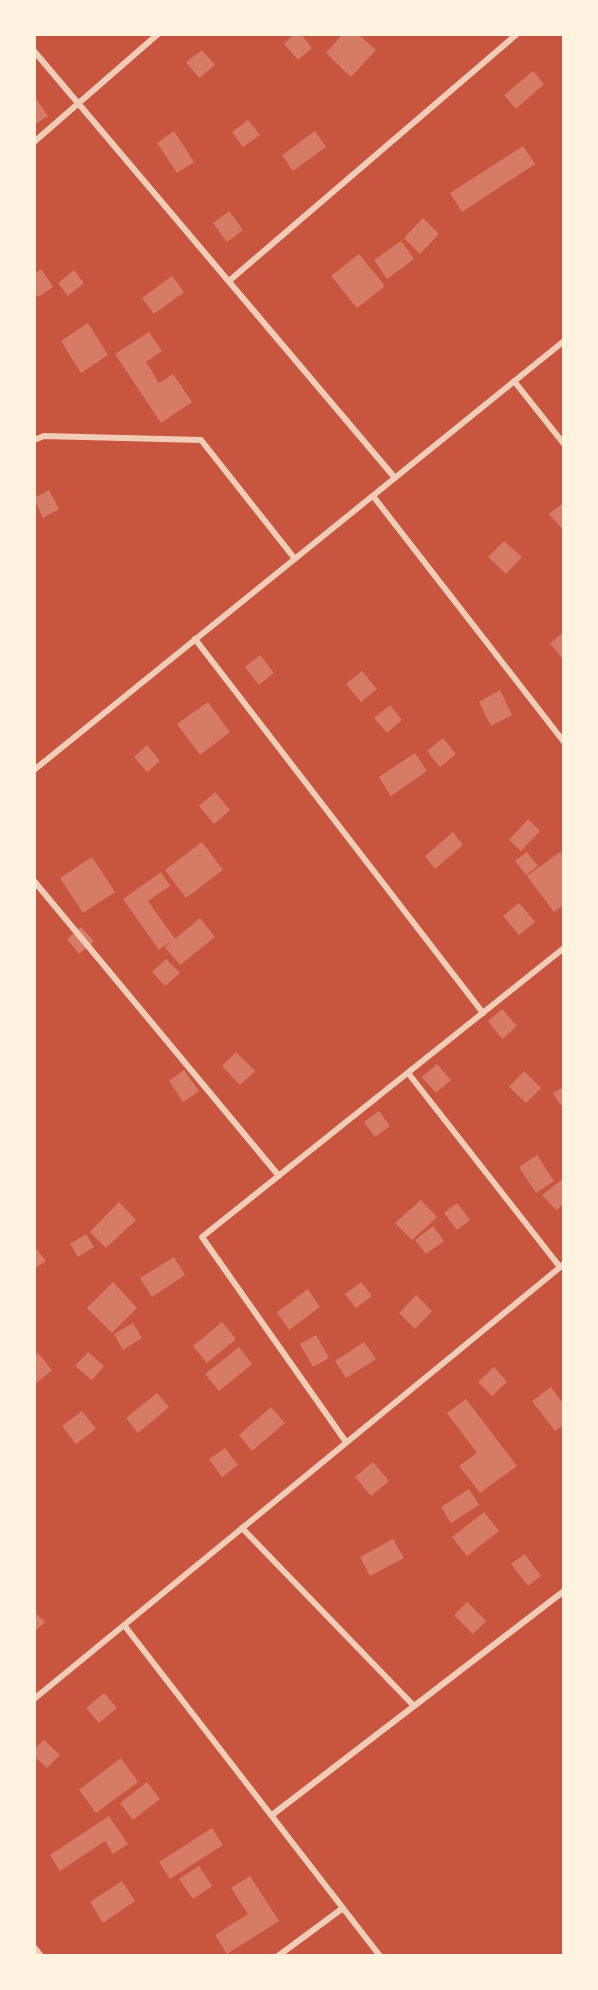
<!DOCTYPE html>
<html>
<head>
<meta charset="utf-8">
<style>
  body { margin:0 }
  #map { position:relative; width:598px; height:1990px; overflow:hidden; background:#c8553d; font-family:Cabin,sans-serif }
  canvas { display:block }
  .frame { position:absolute; inset:0; border:36px solid #fff3e0; pointer-events:none }
</style>
</head>
<body>
<div id="map">
<canvas width="598" height="1990"></canvas>
<div class="frame"></div>
</div>
<script>
const ctx = document.querySelector('canvas').getContext('2d');
ctx.lineJoin = 'round';
function paint(path, color) {
  ctx.fillStyle = color;
  ctx.fill(path, 'evenodd');
}
function shape(rows) {
  const path = new Path2D();
  for (const r of rows) {
    path.moveTo(r[0], r[1]);
    for (let i = 2; i < r.length; i += 2) path.lineTo(r[i], r[i + 1]);
  }
  return path;
}
function strokePath(path, color, width, dash) {
  ctx.strokeStyle = color;
  ctx.lineWidth = width;
  ctx.lineCap = dash ? 'butt' : 'round';
  ctx.setLineDash(dash || []);
  ctx.stroke(path);
}
paint(shape([
  [295,34,301,34,312,48,298,60,284,44],
  [343,34,358,34,376,50,351,77,326,53],
  [202,50,215,65,199,78,186,62],
  [533,71,544,84,516,109,504,95],
  [34,96,48,116,34,125],
  [248,120,260,135,243,147,232,132],
  [174,131,194,162,177,173,157,143],
  [315,131,326,147,293,171,282,155],
  [523,146,535,164,462,212,450,193],
  [229,211,243,230,227,242,213,223],
  [423,218,439,234,420,254,404,238],
  [401,241,414,259,387,279,374,260],
  [359,254,385,286,357,308,331,276],
  [41,269,53,287,38,297,34,292,34,274],
  [74,270,84,283,68,296,58,283],
  [172,276,184,292,154,314,142,298],
  [88,323,108,355,81,373,61,341],
  [149,332,162,351,146,362,159,383,173,374,192,402,161,423,115,354],
  [49,490,59,509,43,518,34,498],
  [564,502,564,531,549,514],
  [504,541,522,557,506,574,488,557],
  [564,632,564,661,550,643],
  [260,655,274,673,259,685,245,667],
  [362,671,377,689,361,702,346,684],
  [500,690,512,715,491,726,479,702],
  [208,702,230,732,200,755,177,724],
  [390,705,402,720,387,733,374,718],
  [443,738,456,754,440,767,427,751],
  [147,745,160,761,147,772,134,757],
  [415,753,427,771,391,796,379,777],
  [215,792,230,810,214,824,199,806],
  [528,819,540,831,521,851,509,840],
  [453,832,463,845,435,869,425,856],
  [202,842,223,870,186,898,165,870],
  [527,852,538,866,526,875,515,861],
  [560,852,564,857,564,905,554,912,527,876],
  [92,857,115,892,83,913,60,878],
  [161,872,170,886,148,901,175,939,200,918,215,937,180,965,165,947,172,940,159,950,123,899],
  [519,903,535,922,519,935,503,916],
  [81,927,94,941,79,954,67,939],
  [166,959,180,973,165,986,152,972],
  [502,1009,517,1026,502,1039,488,1021],
  [236,1052,255,1071,240,1085,222,1066],
  [437,1064,451,1080,436,1093,422,1077],
  [184,1070,199,1091,183,1102,169,1081],
  [524,1071,541,1088,526,1103,509,1087],
  [564,1087,564,1110,553,1093],
  [379,1111,390,1126,375,1137,364,1122],
  [537,1155,554,1181,536,1193,519,1167],
  [564,1178,564,1204,556,1210,542,1195],
  [421,1200,437,1217,412,1240,395,1223],
  [119,1202,136,1220,106,1248,90,1232],
  [457,1203,470,1220,457,1230,444,1213],
  [433,1226,444,1241,426,1254,415,1240],
  [86,1234,94,1247,78,1257,70,1244],
  [34,1246,46,1261,34,1269],
  [174,1257,185,1275,152,1297,140,1278],
  [113,1282,137,1308,112,1333,87,1308],
  [361,1282,372,1296,356,1308,345,1294],
  [308,1289,320,1307,289,1330,277,1312],
  [416,1295,432,1311,415,1329,399,1313],
  [222,1322,236,1339,207,1363,193,1346],
  [133,1323,142,1338,123,1350,114,1334],
  [316,1335,329,1358,313,1367,300,1344],
  [364,1342,376,1359,346,1378,335,1361],
  [239,1347,252,1364,219,1391,205,1374],
  [88,1352,104,1366,92,1380,75,1366],
  [38,1353,52,1370,34,1385,34,1355],
  [494,1367,507,1382,492,1396,478,1382],
  [551,1387,564,1405,564,1425,555,1431,532,1401],
  [157,1393,169,1407,138,1433,126,1418],
  [466,1399,517,1466,480,1493,459,1466,477,1453,447,1413],
  [271,1407,285,1423,252,1451,239,1435],
  [82,1411,96,1429,76,1444,62,1426],
  [225,1448,238,1465,222,1477,209,1459],
  [373,1462,389,1481,371,1496,355,1477],
  [469,1489,479,1505,451,1523,441,1507],
  [484,1512,499,1531,467,1556,452,1537],
  [393,1539,404,1558,370,1576,360,1557],
  [525,1554,541,1576,528,1586,511,1564],
  [467,1602,486,1621,473,1634,454,1615],
  [34,1612,45,1622,34,1632],
  [104,1693,117,1708,99,1723,86,1708],
  [44,1740,60,1755,47,1768,34,1756,34,1749],
  [121,1758,138,1782,96,1813,79,1790],
  [147,1782,160,1799,133,1820,120,1803],
  [109,1816,128,1844,113,1854,105,1841,60,1871,50,1855],
  [212,1828,223,1845,170,1879,159,1862],
  [199,1866,212,1886,193,1899,179,1879],
  [250,1876,279,1921,227,1954,215,1935,248,1914,231,1888],
  [122,1881,135,1901,103,1923,90,1902]
]), '#d67c66');
strokePath(shape([
  [34,51,395,478],
  [34,142,158,34],
  [229,281,517,34],
  [514,381,564,444],
  [34,440,44,436,201,440,295,559],
  [373,496,564,742],
  [195,639,483,1013],
  [34,770,564,341],
  [34,881,279,1176],
  [408,1073,560,1267],
  [346,1442,202,1237,564,948],
  [242,1528,414,1706],
  [124,1625,380,1956],
  [34,1699,564,1264],
  [272,1815,564,1591],
  [34,1947,41,1956],
  [278,1956,343,1908]
]), '#f1ccb7', 6);
</script>
</body>
</html>
